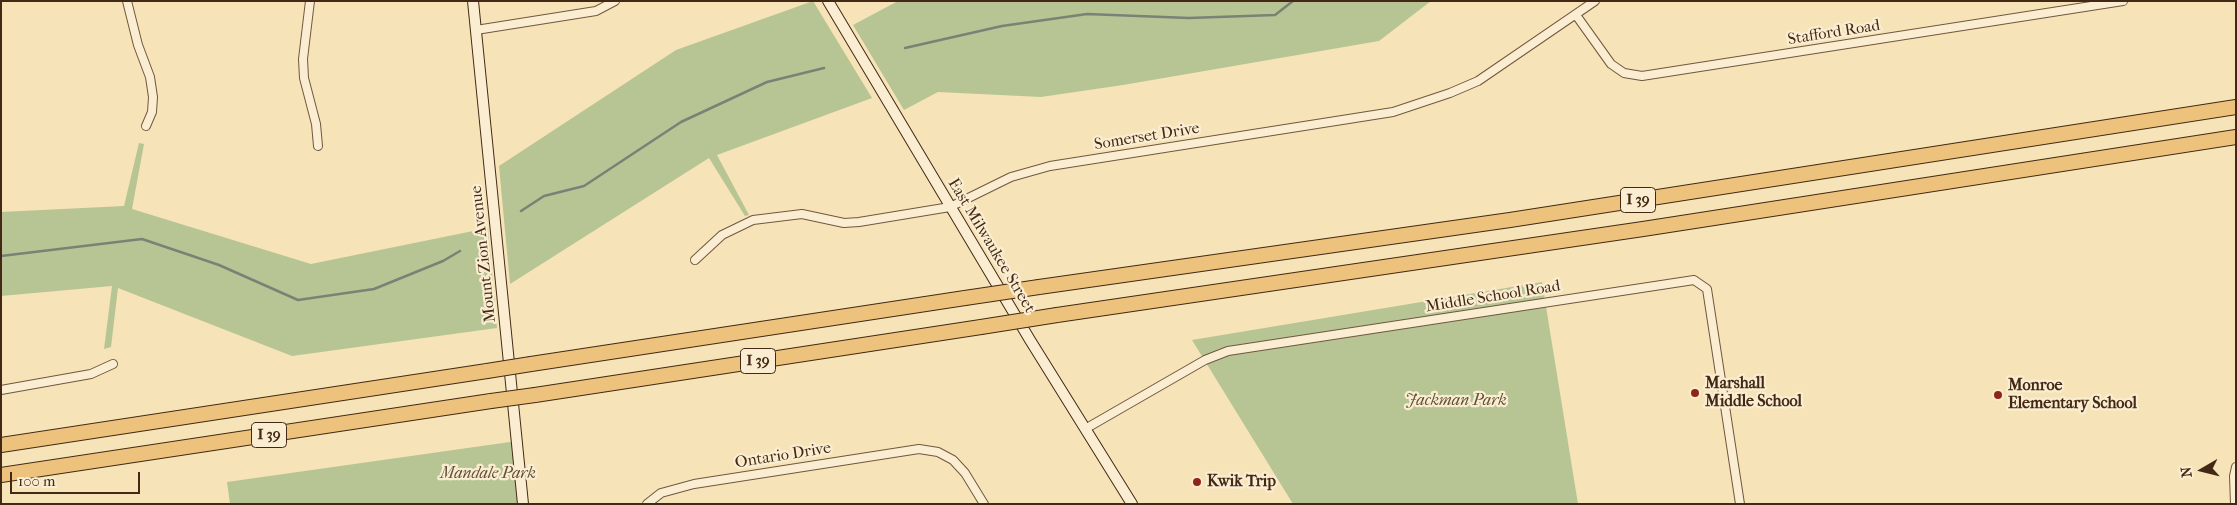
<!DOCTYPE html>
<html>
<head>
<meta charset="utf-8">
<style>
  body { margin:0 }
  #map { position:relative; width:2237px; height:505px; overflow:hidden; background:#f7e3b8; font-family:"IM FELL French Canon",serif }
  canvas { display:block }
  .frame { position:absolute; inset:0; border:2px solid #432915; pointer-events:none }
  .north { position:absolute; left:2177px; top:445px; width:50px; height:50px; -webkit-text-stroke:4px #faedd1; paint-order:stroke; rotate:262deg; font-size:14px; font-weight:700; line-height:20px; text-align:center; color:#432915 }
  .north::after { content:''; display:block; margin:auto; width:18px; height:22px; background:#432915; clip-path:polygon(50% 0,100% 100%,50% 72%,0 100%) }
  .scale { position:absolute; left:10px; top:472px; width:130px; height:22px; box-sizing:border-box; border:2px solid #432915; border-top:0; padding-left:6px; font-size:15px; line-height:18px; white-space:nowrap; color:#432915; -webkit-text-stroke:4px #faedd1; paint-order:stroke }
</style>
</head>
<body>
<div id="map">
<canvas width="2237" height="505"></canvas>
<div class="frame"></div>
<div class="north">N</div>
<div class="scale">100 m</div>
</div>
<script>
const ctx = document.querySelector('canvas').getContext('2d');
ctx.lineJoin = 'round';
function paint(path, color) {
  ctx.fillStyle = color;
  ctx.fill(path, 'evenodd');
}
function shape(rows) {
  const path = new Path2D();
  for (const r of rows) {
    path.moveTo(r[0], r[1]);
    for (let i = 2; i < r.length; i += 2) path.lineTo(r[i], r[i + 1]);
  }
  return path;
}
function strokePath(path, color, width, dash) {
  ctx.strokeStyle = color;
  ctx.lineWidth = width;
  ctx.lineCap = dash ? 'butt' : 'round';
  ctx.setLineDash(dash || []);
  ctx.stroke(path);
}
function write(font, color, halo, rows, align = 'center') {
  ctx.font = font + ' "IM FELL French Canon",serif';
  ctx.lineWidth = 4.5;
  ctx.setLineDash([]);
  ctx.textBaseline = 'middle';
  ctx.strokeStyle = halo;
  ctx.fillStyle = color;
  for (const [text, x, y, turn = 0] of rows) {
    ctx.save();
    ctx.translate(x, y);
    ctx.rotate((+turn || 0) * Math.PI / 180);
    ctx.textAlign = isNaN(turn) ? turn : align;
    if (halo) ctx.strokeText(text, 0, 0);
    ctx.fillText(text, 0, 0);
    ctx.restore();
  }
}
paint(shape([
  [813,1,872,98,717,155,749,215,745,216,709,158,510,284,499,166,676,50],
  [898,1,1431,1,1379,41,1123,85,1041,97,938,92,904,110,853,25],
  [139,143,144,144,132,209,311,264,488,228,497,328,292,356,118,288,111,347,104,349,112,286,1,296,1,212,124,206],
  [1542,282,1578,504,1293,504,1192,340],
  [517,441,523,504,230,504,227,482]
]), '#b7c594');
strokePath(shape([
  [905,48,1002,26,1087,14,1189,18,1275,15,1293,1],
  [521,211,544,196,584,186,681,122,767,82,824,68],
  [1,256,142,239,219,265,298,300,374,289,443,261,460,251]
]), '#7a8276', 2.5);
const minor = shape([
  [127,1,138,45,150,77,153,97,152,112,146,126],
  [310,1,303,59,304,78,316,124,318,146],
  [1576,15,1611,64,1624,73,1642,76,2123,1],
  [476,30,596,11,615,1],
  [695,260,722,235,753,220,802,214,844,223,859,222,950,207,1011,177,1050,166,1393,112,1450,93,1478,81,1595,1],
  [1,390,91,374,113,364],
  [1085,429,1205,360,1228,351,1694,280,1707,289,1740,504],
  [647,504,661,493,694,484,919,449,938,452,953,460,965,473,984,504],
  [2235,504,2234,476,2236,467]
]);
const secondary = shape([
  [473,1,523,504],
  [828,1,1030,340,1132,504]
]);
const motorway = shape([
  [1039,287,1510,220,2236,107],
  [1057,315,1643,229,2236,137],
  [531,364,965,298],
  [535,395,981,327],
  [1,445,487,371],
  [1,475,491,401]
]);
strokePath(minor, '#70583e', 10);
strokePath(secondary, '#432915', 12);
strokePath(motorway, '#432915', 16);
strokePath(minor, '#faedd1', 8);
strokePath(secondary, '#faedd1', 10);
strokePath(motorway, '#ecc27c', 14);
const motorwayBridge = shape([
  [965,298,1039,287],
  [981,327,1057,315],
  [487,371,531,364],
  [491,401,535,395]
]);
strokePath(motorwayBridge, '#432915', 16, []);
strokePath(motorwayBridge, '#ecc27c', 14);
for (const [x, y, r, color] of [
  [1695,393,5,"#8f2418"],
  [1998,395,5,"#8f2418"],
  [1197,482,5,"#8f2418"]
]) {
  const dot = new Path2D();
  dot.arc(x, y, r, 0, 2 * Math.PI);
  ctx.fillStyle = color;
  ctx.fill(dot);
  strokePath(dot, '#faedd1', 2);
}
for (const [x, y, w] of [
  [1638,200,35],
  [758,361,35],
  [269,435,35]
]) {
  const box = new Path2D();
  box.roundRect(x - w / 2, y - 12.5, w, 25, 4);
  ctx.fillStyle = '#faedd1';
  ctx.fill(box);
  strokePath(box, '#432915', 1);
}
write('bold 15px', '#432915', null, [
  ["I 39",1638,200],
  ["I 39",758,361],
  ["I 39",269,435]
]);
write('16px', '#432915', '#faedd1', [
  ["Stafford Road",1834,33,-9],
  ["Somerset Drive",1147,137,-9],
  ["East Milwaukee Street",991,246,59],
  ["Mount Zion Avenue",484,254,-96],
  ["Middle School Road",1493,297,-9],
  ["Ontario Drive",783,456,-9]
]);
write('bold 16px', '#432915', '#faedd1', [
  ["Marshall",1705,384],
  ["Middle School",1705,402],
  ["Monroe",2008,386],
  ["Elementary School",2008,404],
  ["Kwik Trip",1207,482]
], 'left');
write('italic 16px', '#605035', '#faedd1', [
  ["Jackman Park",1456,401],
  ["Mandale Park",488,474]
]);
</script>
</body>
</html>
